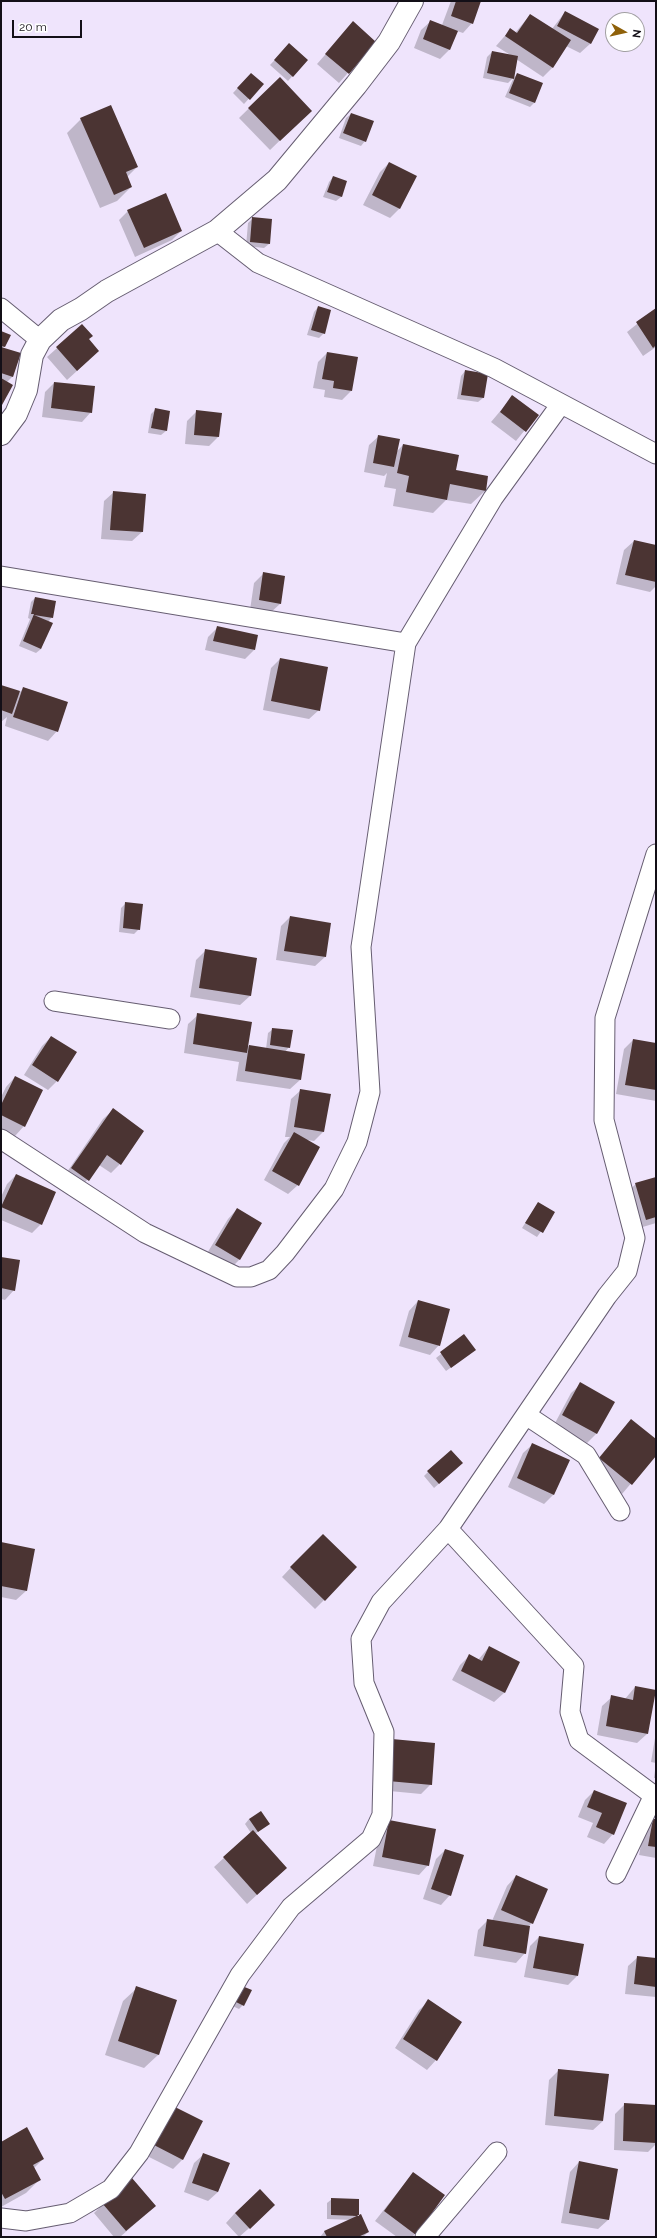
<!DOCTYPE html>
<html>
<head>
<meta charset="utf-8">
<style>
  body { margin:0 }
  #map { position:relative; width:657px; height:2238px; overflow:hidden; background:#efe4fc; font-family:Raleway,sans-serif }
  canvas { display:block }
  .frame { position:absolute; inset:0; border:2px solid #130f17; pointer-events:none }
  .north { position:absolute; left:605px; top:12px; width:40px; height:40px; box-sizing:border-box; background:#fff; border:1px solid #a19fa2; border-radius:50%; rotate:98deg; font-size:11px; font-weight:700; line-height:16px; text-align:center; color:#130f17 }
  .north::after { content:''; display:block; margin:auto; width:14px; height:18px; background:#8f610a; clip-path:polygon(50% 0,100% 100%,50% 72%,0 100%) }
  .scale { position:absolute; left:12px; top:20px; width:70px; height:18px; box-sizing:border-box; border:2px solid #130f17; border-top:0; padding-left:5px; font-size:12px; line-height:14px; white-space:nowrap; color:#130f17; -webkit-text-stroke:3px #fff; paint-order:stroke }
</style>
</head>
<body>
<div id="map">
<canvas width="657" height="2238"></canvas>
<div class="frame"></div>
<div class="north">N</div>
<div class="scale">20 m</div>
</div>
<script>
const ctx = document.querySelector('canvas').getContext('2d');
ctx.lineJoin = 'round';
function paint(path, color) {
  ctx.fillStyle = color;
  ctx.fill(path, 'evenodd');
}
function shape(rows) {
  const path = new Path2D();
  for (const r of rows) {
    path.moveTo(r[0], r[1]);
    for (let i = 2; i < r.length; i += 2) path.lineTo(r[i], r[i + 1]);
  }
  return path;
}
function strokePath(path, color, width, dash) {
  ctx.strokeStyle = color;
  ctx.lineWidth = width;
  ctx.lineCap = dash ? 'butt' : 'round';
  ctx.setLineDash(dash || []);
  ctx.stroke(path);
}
paint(shape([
  [451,1,480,1,472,23,463,33,457,31,449,50,440,59,414,48,421,30,431,21,442,25],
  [565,12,597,29,590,44,580,53,566,46,553,67,543,77,516,59,513,78,508,83,483,78,487,57,492,52,512,56,496,46,510,30,515,33,530,15,552,29],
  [353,23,375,42,339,83,317,64],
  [285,49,307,60,288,81,270,65],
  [517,74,534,103,530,107,505,97,513,79],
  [247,78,262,84,244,104,233,93],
  [280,78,301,120,270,150,239,118],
  [351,114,365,141,361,146,339,138,346,118],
  [81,119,137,167,127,177,131,187,117,201,100,208,67,133],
  [389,163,415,177,399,209,390,218,363,205,380,172],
  [333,177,346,182,341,197,336,201,323,197,329,182],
  [128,211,181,231,172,240,135,257,119,220],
  [253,218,269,244,264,248,246,246,248,223],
  [318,307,324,333,319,338,307,335,314,312],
  [656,309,656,347,643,356,627,332],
  [82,326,88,339,89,360,67,380,47,357],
  [1,332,9,336,3,348,20,354,12,377,7,382,1,405],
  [327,353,351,391,342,400,324,397,325,390,313,388,318,362],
  [465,371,487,375,483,398,478,402,457,399,461,376],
  [54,383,91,412,82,422,42,417,45,392],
  [513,396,537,415,516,441,491,422],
  [156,409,166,431,161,435,148,433,151,414],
  [197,411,220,414,218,437,209,446,185,444,187,421],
  [379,436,396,452,403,445,455,471,487,477,485,491,471,504,446,500,433,513,393,506,396,489,384,487,387,473,384,476,364,472,369,445],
  [114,492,145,495,142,532,132,541,101,539,104,501],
  [634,541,656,546,656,586,650,592,616,584,624,550],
  [264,573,284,577,280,604,270,613,250,610,254,583],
  [35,598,52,617,48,622,41,649,36,653,19,646,30,619,28,618,31,602],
  [217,628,254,650,245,659,205,650,208,637],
  [280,659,319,710,309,719,263,710,271,668],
  [1,686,20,692,24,688,57,731,48,741,5,726,7,717,1,722],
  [126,903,139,929,134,934,119,932,121,908],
  [290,917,325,957,315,966,276,960,281,926],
  [206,950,256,959,250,996,240,1005,190,997,196,960],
  [198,1015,247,1046,266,1049,268,1033,273,1029,289,1047,285,1052,300,1080,290,1089,236,1081,239,1062,184,1053,188,1024],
  [51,1037,57,1081,48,1090,24,1075,42,1046],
  [633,1040,656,1044,656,1101,616,1094,624,1049],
  [15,1077,24,1126,15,1136,1,1129,1,1097,6,1087],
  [301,1090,329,1095,323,1132,314,1141,307,1140,298,1185,288,1194,264,1180,284,1143,290,1137,285,1137,291,1099],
  [113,1110,143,1131,120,1164,111,1173,99,1165,79,1190,63,1178,103,1119],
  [16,1175,41,1224,32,1233,1,1220,1,1197,7,1184],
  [656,1178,656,1223,636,1229,626,1193,636,1184],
  [538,1203,554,1213,537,1237,522,1228],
  [237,1209,261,1224,239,1260,230,1269,206,1255,228,1219],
  [1,1258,14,1290,5,1300,1,1299],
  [418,1301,439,1345,430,1355,399,1346,409,1311],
  [464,1336,470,1354,446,1371,436,1358],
  [581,1384,614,1402,596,1434,587,1443,554,1425,571,1393],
  [631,1420,656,1440,656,1454,622,1494,591,1467],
  [533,1444,569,1461,553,1495,544,1504,508,1487,523,1453],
  [457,1468,434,1488,424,1476,428,1472],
  [1,1543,26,1591,16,1600,1,1597],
  [313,1544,324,1600,315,1609,282,1577],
  [489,1647,519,1662,504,1693,494,1702,452,1680,460,1665,469,1656,478,1660],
  [635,1687,647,1734,637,1743,597,1735,602,1706,612,1697,625,1699],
  [656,1732,656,1778,654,1778,656,1763,651,1762],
  [383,1749,431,1784,421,1794,379,1790],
  [594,1791,613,1834,604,1844,587,1837,593,1823,578,1817,585,1800],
  [249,1819,269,1824,255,1834,286,1868,247,1904,214,1867,251,1833,245,1824],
  [653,1820,656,1820,656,1858,639,1855,644,1829],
  [389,1822,428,1865,419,1875,373,1866,380,1831],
  [445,1850,450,1895,441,1905,423,1899,436,1859],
  [516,1876,532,1923,529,1926,525,1953,516,1963,474,1956,478,1930,488,1920,492,1921,507,1886],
  [539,1937,577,1976,568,1985,524,1977,530,1946],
  [638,1957,656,1959,656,1997,625,1994,628,1966],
  [137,1988,176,2001,158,2055,144,2068,105,2055,123,2001],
  [233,1989,243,2005,239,2009,226,2003],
  [429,2001,436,2060,427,2070,395,2048,419,2010],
  [559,2070,603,2121,593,2130,545,2125,549,2080],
  [625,2104,656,2106,656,2144,648,2152,614,2150,615,2114],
  [162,2115,202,2121,182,2160,173,2169,143,2154],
  [1,2143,43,2159,34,2168,40,2179,26,2193,1,2207],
  [204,2154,228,2163,218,2192,208,2201,184,2192,194,2163],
  [579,2162,617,2169,608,2220,598,2229,561,2223,570,2172],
  [413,2173,415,2234,412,2237,397,2237,375,2221],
  [332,2199,358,2215,368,2232,363,2237,320,2237,324,2232,352,2220,327,2219,327,2203],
  [103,2204,145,2215,120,2237,114,2237,94,2213],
  [235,2213,264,2215,239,2237,226,2223]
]), '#0003');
paint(shape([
  [456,1,481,1,473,24,451,16],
  [565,11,599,29,591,44,557,26],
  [530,14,571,40,553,68,505,36,510,28,517,33],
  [430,20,458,31,450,50,423,39],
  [353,21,376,42,349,74,325,54],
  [289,43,308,60,293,77,274,60],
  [492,51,518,56,514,79,487,73],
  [251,73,264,84,250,100,237,88],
  [517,73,543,83,535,103,509,93],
  [280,77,312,111,280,141,248,108],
  [111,105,138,167,126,172,132,187,114,195,80,118],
  [351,113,374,121,366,142,343,133],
  [389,162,417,176,400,209,372,195],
  [333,176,347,181,342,197,327,192],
  [166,193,182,231,144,248,127,210],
  [252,217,272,219,270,244,250,242],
  [318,306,331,310,325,334,311,330],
  [656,308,656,345,653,348,636,322],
  [82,324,93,336,89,339,99,351,77,371,56,347],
  [1,331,11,335,5,347,1,346],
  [1,347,21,353,13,377,1,373],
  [327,352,358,357,352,391,333,388,334,381,322,379],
  [465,370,488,374,484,398,461,395],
  [1,378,13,385,2,405,1,404],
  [54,382,95,386,92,413,51,408],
  [512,395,539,415,526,432,500,412],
  [155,408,170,411,167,431,151,428],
  [196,410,222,413,219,437,194,435],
  [378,435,400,439,394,467,373,463],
  [403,444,459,455,456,470,488,476,486,491,450,484,447,500,406,492,409,476,397,473],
  [113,491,146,494,143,532,110,530],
  [634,540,656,545,656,582,625,575],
  [263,572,285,576,281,604,259,600],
  [35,597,56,601,53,618,34,615,53,623,41,649,23,641,34,614,31,614],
  [217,626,258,635,255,650,213,641],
  [280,658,328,667,320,711,271,701],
  [1,685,20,691,12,714,1,710],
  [23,687,68,702,58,732,13,717],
  [125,902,143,904,140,930,123,928],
  [290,916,331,923,326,957,284,951],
  [205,949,257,958,251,996,199,988],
  [197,1013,252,1022,247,1053,193,1044],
  [272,1028,293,1030,290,1048,270,1045],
  [51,1036,77,1052,58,1082,32,1065],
  [633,1039,656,1043,656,1090,625,1085],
  [249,1045,305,1054,301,1080,245,1071],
  [15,1076,43,1090,25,1127,1,1115,1,1105],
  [300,1089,331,1094,324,1132,294,1127],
  [113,1108,144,1131,121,1165,107,1155,89,1181,71,1168],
  [294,1132,320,1147,299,1186,272,1171],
  [16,1174,56,1192,42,1225,1,1207],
  [656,1177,656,1217,646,1220,635,1183],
  [538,1202,555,1212,543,1233,525,1223],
  [237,1208,262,1223,240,1260,215,1245],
  [1,1257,20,1260,15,1291,1,1288],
  [418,1300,450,1309,440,1346,408,1337],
  [464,1334,476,1350,451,1368,440,1352],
  [580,1382,615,1402,597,1434,562,1415],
  [631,1419,656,1439,656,1456,632,1485,599,1458],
  [532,1443,570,1460,554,1495,517,1478],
  [451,1450,463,1463,439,1484,427,1471],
  [323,1534,357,1567,325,1601,290,1567],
  [1,1542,35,1549,27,1591,1,1586],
  [489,1646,520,1662,505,1693,461,1671,469,1654,482,1661],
  [635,1686,656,1690,648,1734,606,1726,611,1695,633,1700],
  [392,1739,435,1743,432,1785,388,1781],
  [594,1790,627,1803,614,1835,596,1827,602,1813,587,1807],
  [261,1811,270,1824,258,1832,249,1819],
  [653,1819,656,1819,656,1847,648,1846],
  [389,1820,436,1829,429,1866,382,1857],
  [253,1830,287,1868,257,1895,223,1857],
  [445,1849,464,1855,451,1896,431,1889],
  [516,1875,548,1889,533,1924,501,1910],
  [487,1919,530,1926,526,1954,483,1946],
  [539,1936,584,1944,578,1976,533,1968],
  [637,1956,656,1958,656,1987,634,1984],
  [237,1984,252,1990,244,2006,230,1999],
  [136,1986,177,2000,159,2055,118,2041],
  [428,1999,462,2022,437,2061,403,2039],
  [558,2069,609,2074,603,2121,554,2116],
  [624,2103,656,2105,656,2143,623,2141],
  [171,2105,203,2121,183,2160,152,2144],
  [27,2127,44,2159,33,2165,41,2180,5,2199,1,2192,1,2142],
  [203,2153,230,2163,218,2192,192,2183],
  [579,2161,618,2169,609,2220,569,2213],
  [413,2172,445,2195,416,2235,384,2211],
  [132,2178,156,2206,126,2231,102,2203],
  [260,2189,275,2205,250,2229,235,2213],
  [331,2198,359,2199,359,2216,331,2215],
  [361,2214,369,2232,358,2237,327,2237,324,2231]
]), '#4b3433');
const street = shape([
  [217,231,258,263,494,368,656,454],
  [1,308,40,340],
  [1,576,406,643],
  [54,1001,170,1019],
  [1,1139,145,1233,237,1277,251,1277,269,1270,285,1253,334,1189,357,1142,370,1092,361,947,406,643,493,498,561,404],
  [526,1415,586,1455,620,1511],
  [448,1529,574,1666,570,1712,579,1740,656,1797],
  [616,1874,654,1795],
  [1,2218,26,2221,70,2213,111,2189,139,2153,240,1975,291,1907,371,1839,382,1815,384,1732,364,1683,361,1639,381,1602,448,1529,607,1296,627,1271,635,1238,604,1120,605,1018,656,854],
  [425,2237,497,2152]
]);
const secondary = shape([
  [1,434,16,414,26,390,32,355,40,340,61,320,81,309,107,291,217,231,277,180,356,85,389,42,412,1]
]);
strokePath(street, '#665d71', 21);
strokePath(secondary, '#665d71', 24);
strokePath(street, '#fff', 19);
strokePath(secondary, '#fff', 22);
</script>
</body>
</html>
